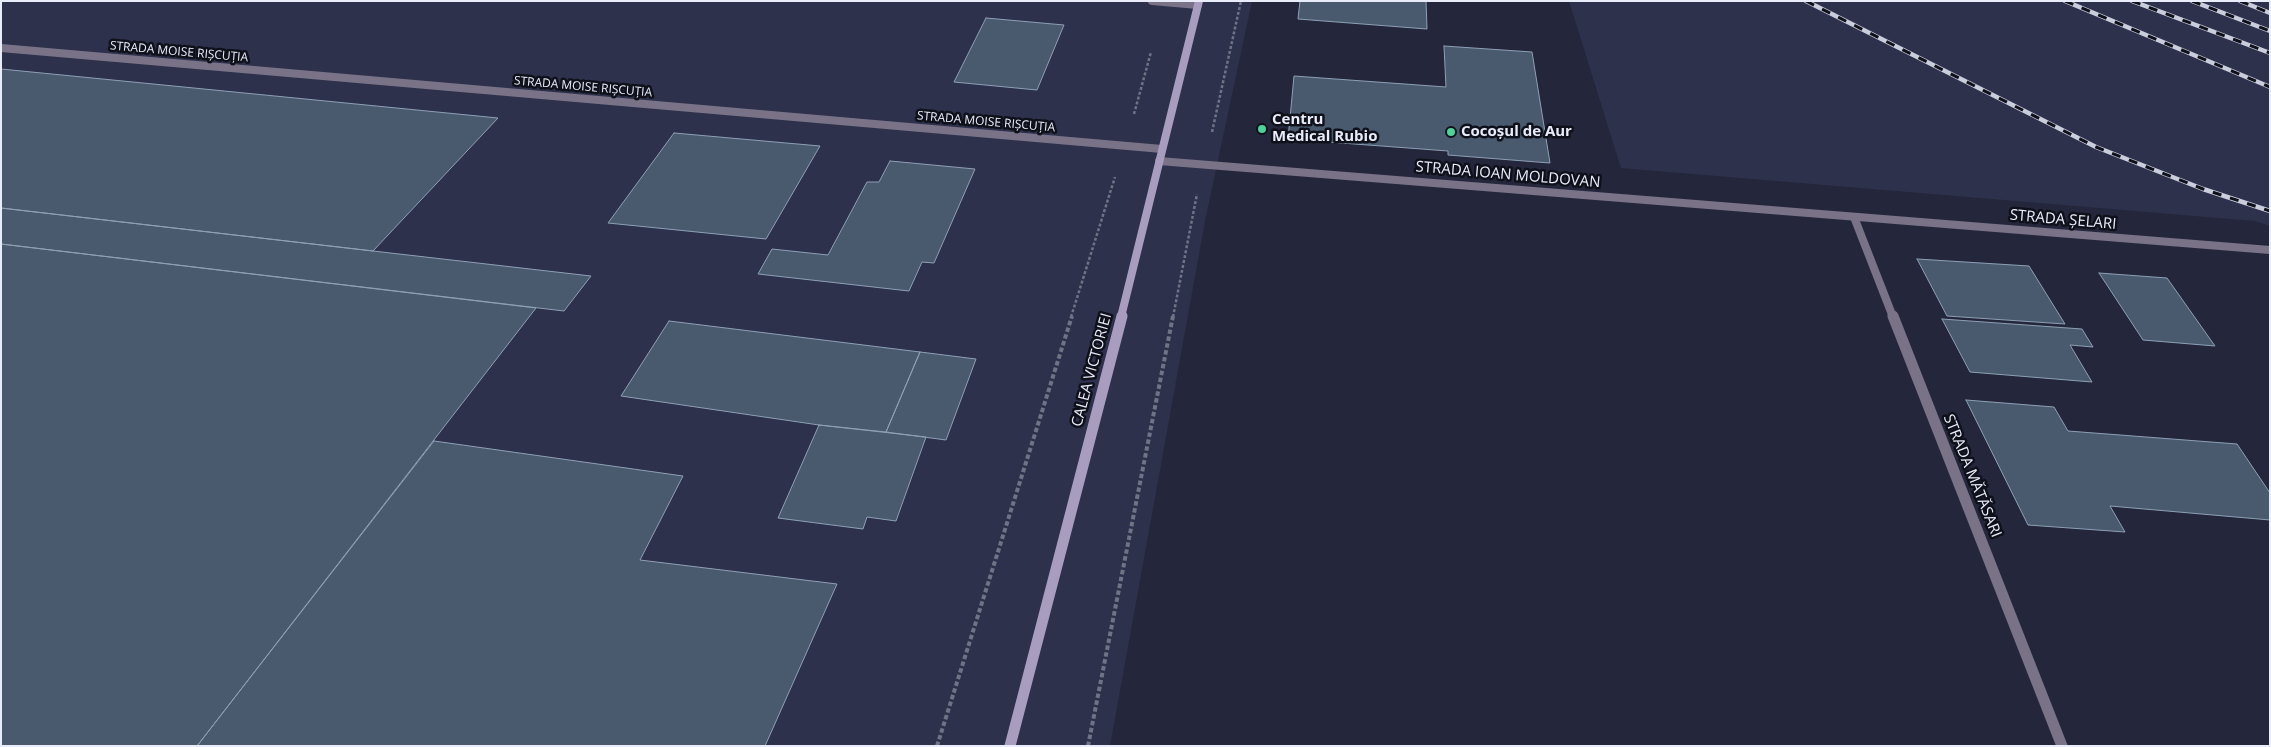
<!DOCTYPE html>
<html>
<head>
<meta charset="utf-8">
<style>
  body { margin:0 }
  #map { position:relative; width:2271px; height:747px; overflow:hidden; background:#24273c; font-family:"Open Sans",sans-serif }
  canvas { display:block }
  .frame { position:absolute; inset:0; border:2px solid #e9ecfa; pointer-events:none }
</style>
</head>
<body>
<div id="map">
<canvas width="2271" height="747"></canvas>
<div class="frame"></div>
</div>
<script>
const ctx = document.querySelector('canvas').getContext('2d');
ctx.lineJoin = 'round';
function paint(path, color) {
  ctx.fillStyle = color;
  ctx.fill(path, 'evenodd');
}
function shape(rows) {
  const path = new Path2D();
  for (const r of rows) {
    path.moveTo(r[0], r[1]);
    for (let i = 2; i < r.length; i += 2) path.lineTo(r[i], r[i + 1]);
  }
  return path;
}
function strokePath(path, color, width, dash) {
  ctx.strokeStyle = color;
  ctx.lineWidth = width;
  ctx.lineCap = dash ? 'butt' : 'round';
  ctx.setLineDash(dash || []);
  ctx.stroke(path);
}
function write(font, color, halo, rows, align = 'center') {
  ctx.font = font + ' "Open Sans",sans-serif';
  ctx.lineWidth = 5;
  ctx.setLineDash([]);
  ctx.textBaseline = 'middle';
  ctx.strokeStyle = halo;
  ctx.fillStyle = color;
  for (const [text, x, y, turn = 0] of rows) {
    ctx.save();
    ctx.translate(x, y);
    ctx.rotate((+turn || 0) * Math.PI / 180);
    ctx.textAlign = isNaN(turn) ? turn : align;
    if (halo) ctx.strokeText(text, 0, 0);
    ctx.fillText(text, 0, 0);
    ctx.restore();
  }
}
paint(shape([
  [1,1,1252,1,1205,221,1110,746,1,746],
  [1569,1,2270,1,2270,226,2255,221,1621,168]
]), '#2d314c');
const building = shape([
  [1300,1,1426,1,1427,29,1298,19,1300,1],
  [986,18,1064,25,1037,90,954,82,986,18],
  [1444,46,1532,52,1550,163,1448,155,1448,151,1288,139,1294,76,1446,87,1444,46],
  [1,69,498,118,373,251,1,208,1,69],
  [674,133,820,146,766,239,608,223,674,133],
  [890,161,975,169,934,263,922,262,909,291,758,274,772,249,828,255,867,182,879,182,890,161],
  [1,208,373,251,591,276,564,311,1,244,1,208],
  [1,244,536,308,197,746,1,746,1,244],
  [1917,259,2029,266,2065,324,1947,316,1917,259],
  [2099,273,2167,278,2215,346,2143,340,2099,273],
  [1942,319,2082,329,2093,347,2070,345,2092,382,1970,372,1942,319],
  [669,321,920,352,886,432,819,425,621,396,669,321],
  [920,352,976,359,946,440,886,432,920,352],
  [1966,400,2054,407,2068,431,2237,444,2270,493,2270,520,2110,506,2125,532,2028,525,1966,400],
  [819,425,926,437,896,521,867,517,863,529,778,518,819,425],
  [434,441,683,476,640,560,837,584,765,746,197,746,434,441]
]);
paint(building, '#4a5a6e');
strokePath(building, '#8ea0b6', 1);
strokePath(shape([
  [1134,114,1151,52],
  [1212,132,1241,1],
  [1071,317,1115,177],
  [1173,317,1197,194]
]), '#707386', 2.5, [3, 2]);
strokePath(shape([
  [937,746,1072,316],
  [1088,746,1173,316]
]), '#707386', 4, [4.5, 2.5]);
strokePath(shape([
  [1152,1,1198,5]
]), '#7a7388', 8);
strokePath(shape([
  [1,48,1162,149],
  [1159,161,2270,250],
  [1854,217,1893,317]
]), '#7a7388', 8);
strokePath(shape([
  [1893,316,2062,746]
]), '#7a7388', 11);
strokePath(shape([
  [1121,317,1199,1]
]), '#a89dbe', 8);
strokePath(shape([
  [1010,746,1122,316]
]), '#a89dbe', 11);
const rail = shape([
  [1806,1,2096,147,2203,189,2270,211],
  [2065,1,2270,87],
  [2132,1,2270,53],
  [2192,1,2270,31],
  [2240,1,2270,13]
]);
strokePath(rail, '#cacddc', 4.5);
strokePath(rail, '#0f111a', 3, [9]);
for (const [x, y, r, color] of [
  [1262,129,5,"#4dd39a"],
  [1451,132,5,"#4dd39a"]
]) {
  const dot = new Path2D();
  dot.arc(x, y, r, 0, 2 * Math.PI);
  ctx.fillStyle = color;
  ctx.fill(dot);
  strokePath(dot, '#0f111a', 2);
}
write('12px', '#e9ecfa', '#0f111a', [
  ["STRADA MOISE RIȘCUȚIA",179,52,5],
  ["STRADA MOISE RIȘCUȚIA",583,87,5],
  ["STRADA MOISE RIȘCUȚIA",986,122,5]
]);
write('bold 15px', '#e9ecfa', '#0f111a', [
  ["Centru",1272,120],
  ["Medical Rubio",1272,137],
  ["Cocoșul de Aur",1461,132]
], 'left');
write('15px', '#e9ecfa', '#0f111a', [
  ["STRADA IOAN MOLDOVAN",1508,175,5],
  ["STRADA ȘELARI",2063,220,5],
  ["CALEA VICTORIEI",1092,370,-75],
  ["STRADA MĂTĂSARI",1972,476,68]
]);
</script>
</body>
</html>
